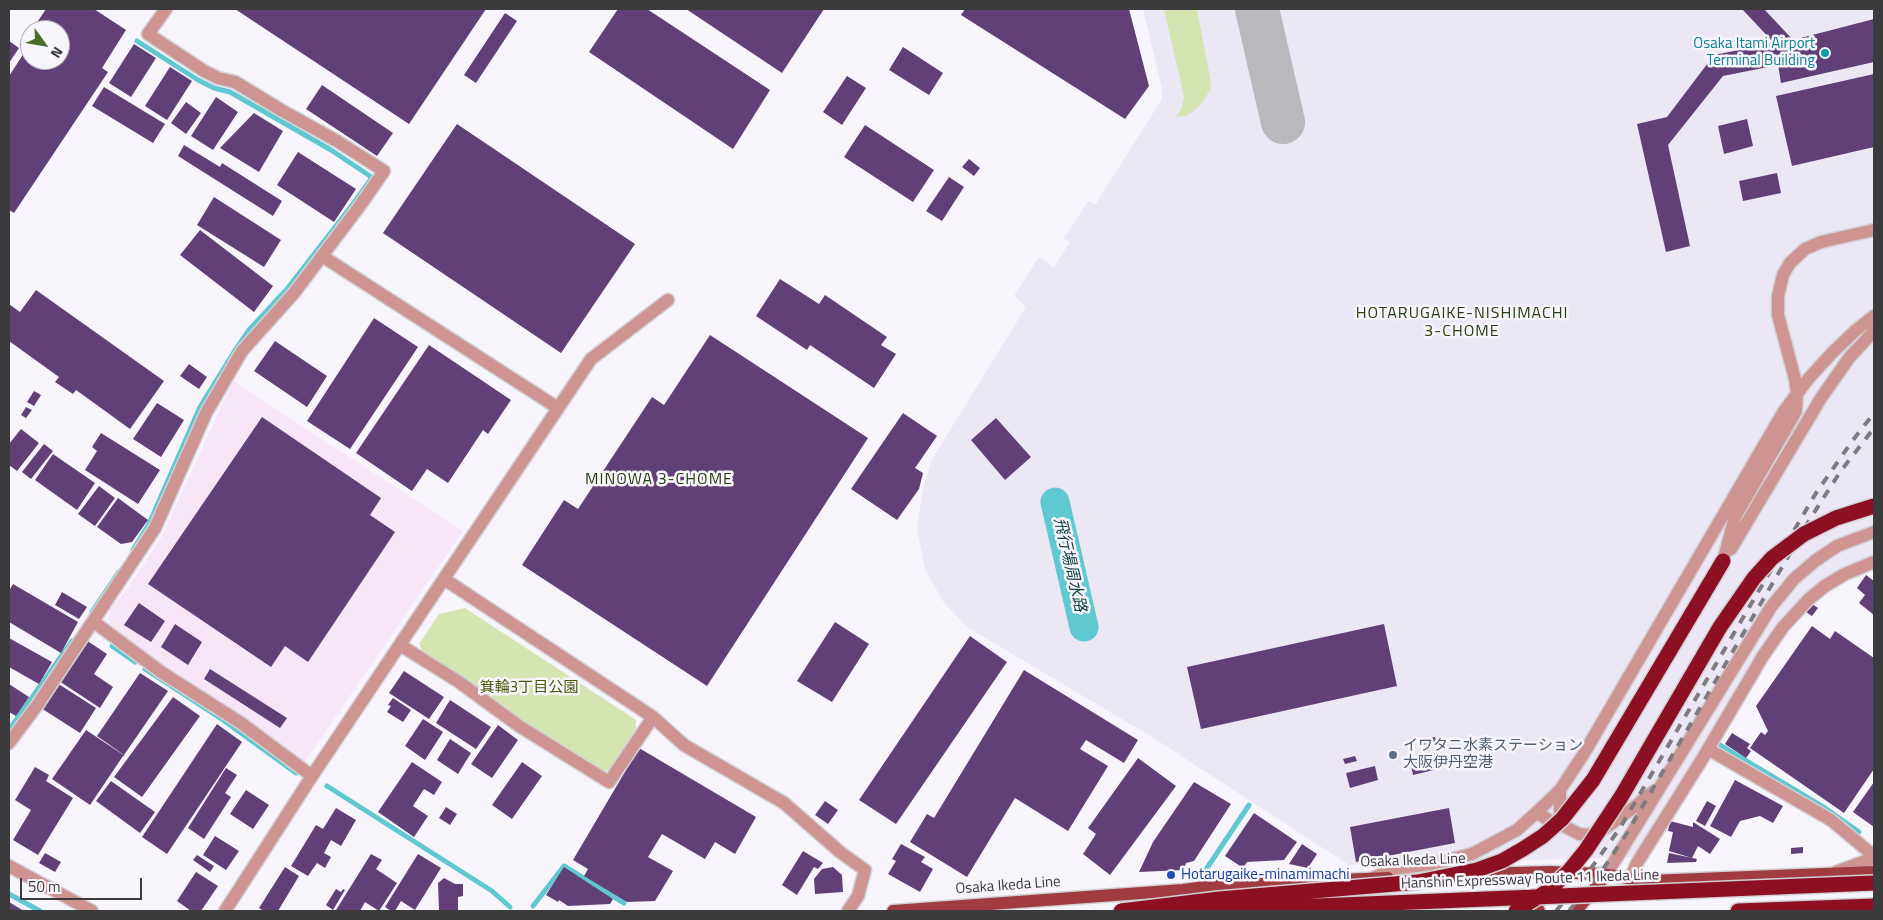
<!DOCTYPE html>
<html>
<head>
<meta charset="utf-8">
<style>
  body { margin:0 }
  #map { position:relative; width:1883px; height:920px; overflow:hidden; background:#f7f5fb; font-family:"Titillium Web",sans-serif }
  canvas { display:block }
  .frame { position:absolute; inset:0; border:10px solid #3b3a3d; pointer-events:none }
  .north { position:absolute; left:20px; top:20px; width:50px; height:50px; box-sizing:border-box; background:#f7f5fb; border:1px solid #acaaaf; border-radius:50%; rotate:122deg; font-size:14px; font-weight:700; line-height:20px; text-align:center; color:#3b3a3d }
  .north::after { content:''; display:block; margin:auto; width:18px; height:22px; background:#4b6f28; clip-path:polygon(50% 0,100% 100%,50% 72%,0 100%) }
  .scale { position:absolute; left:20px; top:878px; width:122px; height:22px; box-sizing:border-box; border:2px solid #3b3a3d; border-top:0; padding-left:6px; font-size:15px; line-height:18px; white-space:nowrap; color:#3b3a3d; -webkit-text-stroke:4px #f7f5fb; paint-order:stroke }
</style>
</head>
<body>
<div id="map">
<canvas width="1883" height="920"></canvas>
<div class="frame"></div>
<div class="north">N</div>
<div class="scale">50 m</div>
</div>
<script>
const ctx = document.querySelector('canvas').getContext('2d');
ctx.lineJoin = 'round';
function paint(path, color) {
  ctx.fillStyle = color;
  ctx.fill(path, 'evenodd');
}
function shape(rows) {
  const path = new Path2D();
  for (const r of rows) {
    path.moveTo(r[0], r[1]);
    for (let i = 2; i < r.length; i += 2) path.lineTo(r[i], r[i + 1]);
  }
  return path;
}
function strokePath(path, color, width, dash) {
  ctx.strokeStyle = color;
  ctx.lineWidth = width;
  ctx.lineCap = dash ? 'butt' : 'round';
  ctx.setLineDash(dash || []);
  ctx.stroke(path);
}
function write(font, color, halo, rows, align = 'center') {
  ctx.font = font + ' "Titillium Web","Noto Sans JP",sans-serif';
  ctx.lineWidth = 5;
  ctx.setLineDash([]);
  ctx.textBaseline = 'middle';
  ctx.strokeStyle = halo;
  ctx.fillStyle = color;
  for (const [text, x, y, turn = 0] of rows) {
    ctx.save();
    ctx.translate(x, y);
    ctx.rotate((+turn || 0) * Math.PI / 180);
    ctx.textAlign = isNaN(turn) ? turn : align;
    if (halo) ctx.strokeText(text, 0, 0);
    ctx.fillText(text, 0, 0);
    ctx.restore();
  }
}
paint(shape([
  [233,381,463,531,304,763,116,632,108,620,112,605,128,588,161,538]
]), '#f7e6f8');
paint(shape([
  [1143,9,1874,9,1874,557,1814,588,1638,857,1349,865,1152,737,967,627,944,603,925,569,917,530,922,493,931,461,1026,307,1014,296,1039,257,1054,267,1070,242,1064,238,1088,201,1095,205,1162,99,1162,89]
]), '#ebe7f5');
paint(shape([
  [1164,9,1197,9,1210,77,1211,88,1204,100,1195,110,1186,116,1176,117,1182,107,1184,97],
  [465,608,636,720,636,728,611,769,602,772,509,713,423,652,419,644,439,614]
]), '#d5e5b2');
strokePath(shape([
  [133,550,149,524,200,407,234,352,249,330,287,289,353,204,371,179,370,176,331,150,230,92,214,88,198,80,137,41],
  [92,612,119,572],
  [112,646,135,662],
  [145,669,223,720,296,773],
  [9,730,72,641],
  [1718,744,1825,808,1859,832],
  [327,786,492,891,510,907],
  [1205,871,1249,805],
  [9,894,40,911],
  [533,906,564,866,624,903]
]), '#60c8d0', 5);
strokePath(shape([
  [1055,502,1084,627]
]), '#60c8d0', 29);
strokePath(shape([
  [1257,9,1283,122]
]), '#bab8bd', 44);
paint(shape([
  [46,9,94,9,126,30,102,68,108,72,14,213,9,210,9,76,30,44,30,60,60,60,60,30,32,30],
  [235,9,486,9,409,124],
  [618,9,647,9,770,90,733,149,589,52],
  [686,9,824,9,782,73],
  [965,9,1129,9,1149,86,1125,119,961,15],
  [1742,9,1764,9,1793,40,1874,19,1874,62,1781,83,1778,65,1723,76,1668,145,1690,246,1666,252,1637,124,1667,117,1714,55,1774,43],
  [505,13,517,21,476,83,464,75],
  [9,41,19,48,9,63],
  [134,44,156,58,131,97,109,83],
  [903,47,943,73,929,95,889,70],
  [170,67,192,81,167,120,145,106],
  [1874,74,1874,147,1792,166,1776,96],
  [847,76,866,88,842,125,823,112],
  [322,85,393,133,377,156,306,109],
  [104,87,165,124,153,143,92,106],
  [216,97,238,112,213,150,191,136],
  [186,102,201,113,186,134,171,123],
  [254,113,283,131,259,172,220,148],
  [1747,119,1753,146,1724,154,1718,126],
  [457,124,635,244,561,353,383,233],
  [865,125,934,170,913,202,844,157],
  [184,145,220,167,222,163,282,201,273,216,178,156],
  [298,152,356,189,334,222,277,185],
  [969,159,980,168,974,176,962,167],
  [1777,173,1781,193,1743,201,1739,181],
  [949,177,964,187,942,221,926,211],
  [214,197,281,240,264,267,197,225],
  [200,230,273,286,254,312,180,255],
  [780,279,819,304,825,295,887,337,881,345,896,354,874,388,810,345,807,350,756,316],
  [36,290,164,381,130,429,76,390,73,394,55,382,59,377,9,341,9,304,20,312],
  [374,318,418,347,350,449,307,421],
  [710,335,868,438,707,686,522,565,564,500,578,509,652,397,664,405],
  [275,341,327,376,307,407,254,371],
  [429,345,511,400,488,434,483,430,448,483,427,469,412,491,356,453],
  [189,364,207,377,199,389,180,376],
  [34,391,41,395,34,406,27,402],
  [157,403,184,420,161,457,133,439],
  [26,407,32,410,26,418,21,415],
  [903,413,937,436,915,468,923,473,919,489,897,520,851,489],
  [262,417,381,498,370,515,395,532,308,662,285,646,271,667,148,584],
  [996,418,1031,457,1005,480,971,440],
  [21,429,39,443,17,471,9,465,9,444],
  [101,433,160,470,138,504,85,470,97,451,92,447],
  [44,444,53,451,31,479,22,472],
  [53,454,95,483,77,510,35,480],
  [99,486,115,498,95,526,78,514],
  [118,498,148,520,132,542,121,544,97,527],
  [1866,575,1874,581,1874,615,1859,603,1865,595,1857,588],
  [13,584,78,622,61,653,9,622,9,591],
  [62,592,87,607,79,619,55,605],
  [139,603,165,621,151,642,124,625],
  [1812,604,1818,608,1812,616,1806,612],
  [835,622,869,644,832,702,797,681],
  [175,624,202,642,188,665,161,647],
  [1384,624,1397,686,1201,729,1187,667],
  [1812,626,1830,639,1835,631,1874,658,1874,769,1844,813,1750,748,1761,732,1765,735,1768,731,1756,706],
  [970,636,1007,662,896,824,859,800],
  [9,638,52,662,39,684,9,667],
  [86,640,107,654,94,674,113,687,100,708,59,681],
  [210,669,287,718,280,728,204,679],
  [1024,670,1138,740,1124,763,1086,740,1080,749,1108,766,1068,831,1015,798,967,877,910,842,927,814,934,818],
  [404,671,444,697,429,719,389,693],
  [140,673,168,691,124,755,97,736],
  [57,683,96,708,80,733,41,708],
  [9,684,29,697,16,716,9,712],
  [173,697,200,716,142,797,114,777],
  [393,698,411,710,403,722,387,712,391,706,388,705],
  [450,700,491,727,476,749,436,723],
  [423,719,443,732,425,760,405,746],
  [217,724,242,742,167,854,142,837],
  [498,725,518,740,492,778,471,764],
  [86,730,125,756,123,756,90,805,52,779],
  [1732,733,1750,744,1747,748,1751,751,1746,758,1725,744],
  [1435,737,1436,741,1423,745,1422,740],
  [450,739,471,753,458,774,437,760],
  [639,748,756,817,735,854,715,842,705,859,662,834,648,857,673,871,655,901,627,902,584,876,588,869,573,860],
  [1435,753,1438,769,1413,775,1410,760],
  [1355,756,1357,761,1345,764,1343,759],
  [1138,758,1176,786,1110,875,1083,854,1096,834,1088,828],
  [412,762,442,782,434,795,424,789,413,806,428,816,414,837,378,812],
  [522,762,542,776,512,819,492,805],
  [1375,766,1378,780,1350,788,1346,773],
  [35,767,49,775,46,781,73,798,38,855,13,840,31,810,15,800],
  [226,768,237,775,225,793,231,797,204,839,188,828],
  [1735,780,1783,806,1773,823,1760,816,1740,821,1731,837,1710,826],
  [111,781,155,812,140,833,96,801],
  [1194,782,1231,804,1194,861,1186,863,1184,870,1139,872,1153,842],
  [1874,782,1874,827,1853,812],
  [246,790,269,805,253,829,230,814],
  [825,801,838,810,828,824,815,815],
  [1707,801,1716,806,1705,826,1696,821],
  [446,807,457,814,450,825,439,818],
  [336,808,356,820,341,846,331,840,324,853,331,857,325,868,317,863,308,876,291,866,316,825,323,829],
  [1449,808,1455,843,1356,862,1350,827],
  [1254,813,1297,842,1284,860,1247,862,1243,868,1225,856],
  [1670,821,1693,827,1693,822,1720,839,1710,854,1698,846,1692,858,1669,851,1673,832,1668,831],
  [215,836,239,851,226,870,203,855],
  [901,844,925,857,921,862,933,869,920,892,888,874,896,861,892,859],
  [1302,844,1317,854,1308,868,1289,864],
  [1803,847,1803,853,1791,854,1791,848],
  [803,851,823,863,818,869,814,867,797,895,782,885],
  [45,853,61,862,55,872,39,863],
  [1669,853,1697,859,1696,862,1667,863],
  [371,854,382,860,376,869,397,883,379,911,365,902,360,911,338,911,336,910],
  [418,854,441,868,415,910,401,901,395,911,391,911,385,907],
  [197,855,214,866,210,872,193,860],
  [285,867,299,876,278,911,264,911,259,908],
  [564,867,613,899,610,904,568,906,559,900,558,902,546,895],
  [833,867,842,875,843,892,815,894,814,879,822,869],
  [196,872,218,886,201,911,191,911,177,901],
  [444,878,455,884,463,884,463,896,458,897,458,911,439,911,438,883],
  [336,889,341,892,343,889,345,890,333,910,326,905],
  [9,902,24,911,9,911]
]), '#614078');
const minor = shape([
  [322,256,558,408],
  [1731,549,1821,398,1849,358,1874,331],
  [1723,561,1735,517,1796,411,1797,393,1795,379,1778,315,1778,296,1783,275,1790,263,1805,249,1821,242,1874,230],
  [444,579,653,717,684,745,784,803,840,852,865,870,858,896,848,911],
  [94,622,161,672,241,723,312,776],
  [400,645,459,682,519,726,609,782,653,717],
  [9,743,38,704,155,528,206,413,242,351,294,293,359,207,384,171,337,141,281,110,235,82,218,78,204,71,148,34,166,9],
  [1708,749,1831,820,1874,856],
  [1560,790,1560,824],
  [1537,812,1554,824,1560,824,1579,834,1588,835,1604,829,1637,805,1654,791],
  [9,866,92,911],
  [1836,872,1874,858],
  [1606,875,1771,607,1794,579,1815,561,1837,546,1874,532],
  [1371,879,1392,869,1431,864,1472,854,1517,830,1537,812,1560,790,1583,755,1784,411,1809,378,1832,353,1855,331,1874,316],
  [1630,879,1637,863,1701,761,1763,656,1783,627,1809,599,1825,586,1845,574,1874,562],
  [225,911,312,776,591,359,668,300]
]);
const major = shape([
  [1473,874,1551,872,1601,874,1649,881,1874,872],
  [1524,898,1530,900,1536,904,1539,911],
  [893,911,1183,890,1220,885,1388,878],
  [1576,911,1606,875]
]);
const highway = shape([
  [1738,911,1874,906]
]);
strokePath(minor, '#d1d0d5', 15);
strokePath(major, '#d1d0d5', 15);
strokePath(highway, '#d1d0d5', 18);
strokePath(minor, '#ce9492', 12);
strokePath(major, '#a03c40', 12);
strokePath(highway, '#8d0f23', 15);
strokePath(shape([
  [1556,911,1584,878,1620,828,1816,493,1853,440,1874,413],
  [1569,911,1604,868,1627,833,1810,519,1840,472,1874,428]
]), '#7d7b7f', 4, [9, 9]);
const highwayBridge = shape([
  [1121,911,1219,899,1418,882,1477,870,1502,861,1523,849,1543,836,1562,819,1593,780,1723,561],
  [1196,911,1874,883],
  [1516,911,1549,890,1569,871,1586,850,1621,797,1720,627,1754,578,1772,558,1804,534,1836,518,1874,506]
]);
strokePath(highwayBridge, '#d1d0d5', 18, []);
strokePath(highwayBridge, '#8d0f23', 15);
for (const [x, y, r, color] of [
  [1825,53,5,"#0f9aa8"],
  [1393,755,5,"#5c6f8a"],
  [1171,875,5,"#1a4fb4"]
]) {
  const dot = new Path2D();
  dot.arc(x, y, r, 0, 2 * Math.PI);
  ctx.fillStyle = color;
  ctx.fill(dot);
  strokePath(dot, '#f7f5fb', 2);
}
write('15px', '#0d838f', '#f7f5fb', [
  ["Osaka Itami Airport",1815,44],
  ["Terminal Building",1815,61]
], 'right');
write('15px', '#495a08', '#f7f5fb', [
  ["箕輪3丁目公園",529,688]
]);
write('15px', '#4e5e75', '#f7f5fb', [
  ["イワタニ水素ステーション",1403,746],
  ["大阪伊丹空港",1403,763]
], 'left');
write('15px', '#3b3a3d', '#f7f5fb', [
  ["Osaka Ikeda Line",1413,861,-2],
  ["Hanshin Expressway Route 11 Ikeda Line",1530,880,-2],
  ["Osaka Ikeda Line",1008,886,-4]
]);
write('15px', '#164399', '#f7f5fb', [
  ["Hotarugaike-minamimachi",1181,875]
], 'left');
ctx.letterSpacing = '1px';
write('16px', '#28400f', '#f7f5fb', [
  ["HOTARUGAIKE-NISHIMACHI",1462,314],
  ["3-CHOME",1462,332],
  ["MINOWA 3-CHOME",659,480]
]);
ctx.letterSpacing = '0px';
write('italic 16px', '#0e3f43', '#f7f5fb', [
  ["飛行場周水路",1069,565,77]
]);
</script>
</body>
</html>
